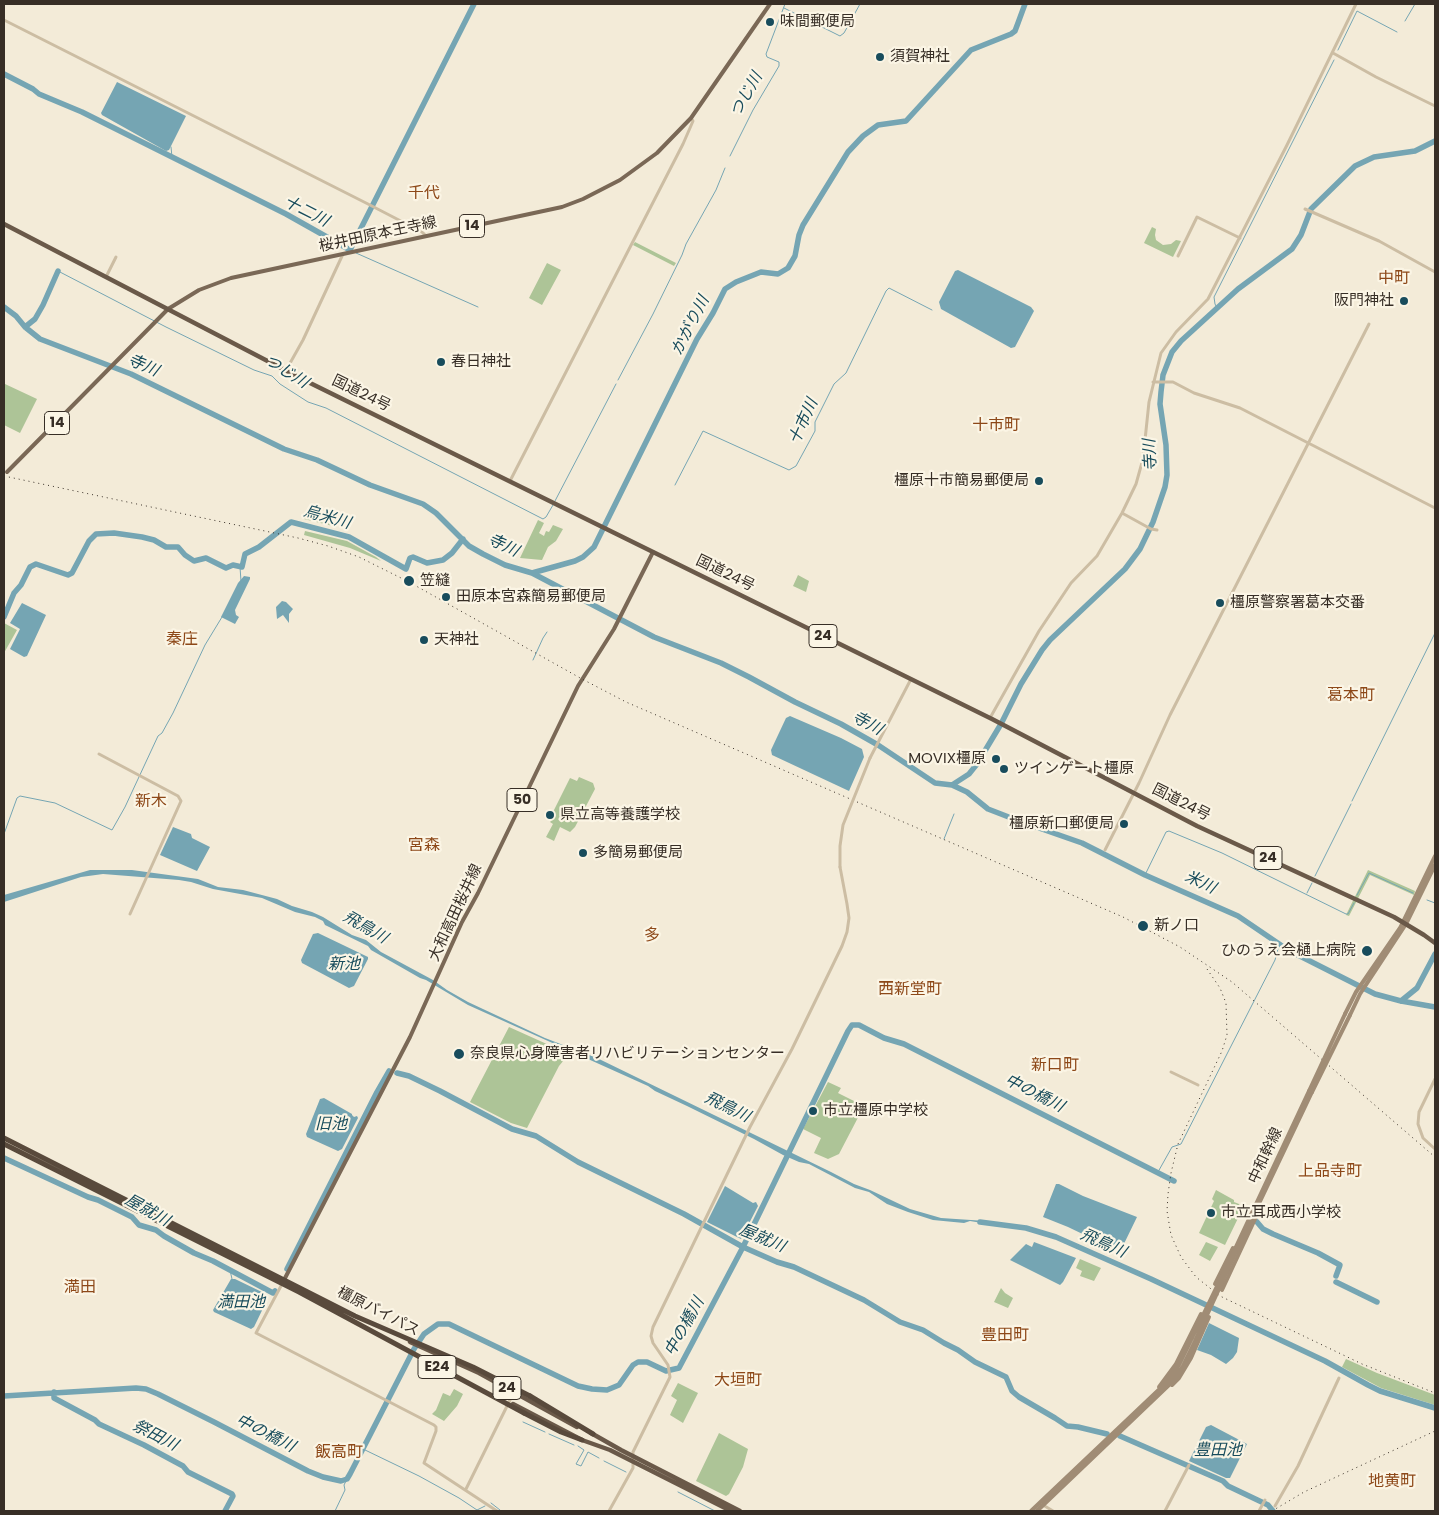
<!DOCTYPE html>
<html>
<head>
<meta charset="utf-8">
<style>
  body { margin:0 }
  #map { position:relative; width:1439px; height:1515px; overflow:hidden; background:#f3ebd8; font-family:Poppins,sans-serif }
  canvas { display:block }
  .frame { position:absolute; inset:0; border:5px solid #372e26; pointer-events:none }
</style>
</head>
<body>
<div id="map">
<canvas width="1439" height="1515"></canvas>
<div class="frame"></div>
</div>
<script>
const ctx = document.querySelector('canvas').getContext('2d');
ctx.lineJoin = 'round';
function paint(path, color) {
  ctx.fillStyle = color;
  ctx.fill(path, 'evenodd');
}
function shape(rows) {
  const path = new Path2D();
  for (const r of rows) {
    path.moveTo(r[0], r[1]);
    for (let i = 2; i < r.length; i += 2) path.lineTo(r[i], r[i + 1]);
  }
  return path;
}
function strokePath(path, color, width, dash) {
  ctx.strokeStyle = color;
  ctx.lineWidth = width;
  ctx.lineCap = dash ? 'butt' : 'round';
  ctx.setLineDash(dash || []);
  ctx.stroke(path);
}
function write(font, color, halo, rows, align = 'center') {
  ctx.font = font + ' Poppins,"Noto Sans JP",sans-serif';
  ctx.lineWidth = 4.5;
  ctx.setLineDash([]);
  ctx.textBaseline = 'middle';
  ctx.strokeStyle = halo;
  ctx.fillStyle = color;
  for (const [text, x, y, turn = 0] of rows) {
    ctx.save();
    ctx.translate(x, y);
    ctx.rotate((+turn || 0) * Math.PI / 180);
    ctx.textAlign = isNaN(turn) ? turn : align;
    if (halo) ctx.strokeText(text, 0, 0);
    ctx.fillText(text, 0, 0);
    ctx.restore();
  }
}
paint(shape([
  [1152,227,1156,229,1155,235,1156,240,1163,245,1171,244,1176,240,1181,241,1173,257,1144,243],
  [635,242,676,263,674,266,633,245],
  [547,263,561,270,542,305,529,298],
  [5,384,37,399,20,433,4,425,4,387],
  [308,511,336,526,337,527,304,519],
  [538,520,544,523,539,533,544,536,546,531,549,532,553,525,563,529,556,541,548,547,542,560,520,558],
  [305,531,347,541,376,557,381,561,350,548,304,535],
  [798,575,809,581,806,592,793,586],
  [4,623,17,630,4,653],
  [579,777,593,783,595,789,575,827,570,832,560,827,554,841,546,837,553,824,550,822,552,820,552,814,570,778,577,781],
  [1368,870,1415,891,1414,895,1370,875,1349,916,1346,915],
  [509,1027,569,1054,559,1066,527,1128,511,1123,470,1102],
  [828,1082,841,1088,838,1093,862,1105,863,1108,839,1154,828,1159,814,1153,821,1138,803,1129],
  [1216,1190,1234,1200,1234,1202,1239,1204,1242,1210,1225,1245,1199,1233,1214,1201,1212,1199],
  [1206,1242,1218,1247,1210,1261,1199,1255],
  [1080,1259,1101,1268,1094,1281,1080,1276,1082,1271,1076,1268],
  [1001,1288,1005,1293,1013,1298,1008,1308,994,1302],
  [1346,1359,1377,1373,1435,1395,1435,1405,1381,1388,1342,1367],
  [678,1383,698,1393,683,1423,670,1415,677,1400,671,1396],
  [454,1389,463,1394,457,1406,444,1421,432,1414,436,1410,443,1393,450,1396],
  [719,1433,748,1449,743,1467,729,1494,726,1496,696,1481]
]), '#adc497');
paint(shape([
  [117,82,186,116,169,150,166,151,102,115,101,113],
  [958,270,1031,307,1034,311,1015,347,1011,348,941,309,939,302,955,271],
  [244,576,250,577,250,579,235,610,236,615,239,617,235,624,221,617,238,583],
  [282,601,286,602,293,609,289,614,289,623,283,615,277,619,276,607],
  [22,603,46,615,27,656,24,657,10,649,20,629,10,623],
  [790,716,841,738,862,749,864,757,849,791,772,755,771,750,786,718],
  [173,827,191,834,192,838,210,847,197,871,160,855],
  [90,870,132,870,198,879,218,887,243,890,277,899,292,906,312,912,323,917,352,935,366,940,381,952,433,980,447,990,468,1002,545,1038,597,1058,831,1172,854,1184,870,1190,910,1209,941,1218,986,1221,988,1224,970,1221,964,1223,933,1220,908,1212,887,1204,869,1192,855,1188,809,1164,799,1162,783,1155,754,1139,687,1106,655,1091,648,1086,468,1005,426,980,420,978,371,950,368,946,325,925,323,921,315,917,295,912,262,898,213,889,191,882,179,880,103,874,81,877,4,902,4,895],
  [318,933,368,957,368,959,354,986,349,988,302,963,301,960,313,934],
  [324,1098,352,1114,352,1115,354,1117,357,1116,358,1118,342,1149,338,1151,307,1137,306,1134,320,1099],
  [1056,1184,1059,1184,1083,1196,1137,1217,1120,1252,1068,1227,1043,1217],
  [725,1186,753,1203,756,1202,758,1206,741,1239,707,1222],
  [1034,1242,1076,1258,1063,1282,1060,1285,1010,1260,1026,1244,1032,1247],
  [231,1279,235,1279,264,1293,268,1298,254,1327,251,1329,214,1312,213,1310],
  [1209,1323,1239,1338,1237,1352,1233,1358,1226,1364,1211,1355,1197,1350],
  [1211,1425,1247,1444,1230,1478,1226,1478,1189,1461,1206,1427]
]), '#75a5b3');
strokePath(shape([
  [784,8,840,36,844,33,860,4],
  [1405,21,1415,4],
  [1338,50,1357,11,1397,32],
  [171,147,172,157],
  [730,156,753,110,779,66,779,62,767,57,766,54,785,4],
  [356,253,478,307],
  [58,271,166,327,254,370,272,376,280,384,308,402,326,408,543,519,546,517,553,505],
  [1217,308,1215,304,1214,297,1334,60],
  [618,380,653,314,682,255,686,244,716,190,725,168],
  [675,485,703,431,789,470,796,466,815,431,815,422,834,384,846,373,886,291,889,288,932,310],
  [555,501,616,384],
  [240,567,241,581],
  [533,660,543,638,547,632],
  [1352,801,1435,633],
  [4,834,17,798,20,796,55,803,112,830,125,807,158,736,162,733,173,713,205,645,222,617],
  [944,839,954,814],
  [1145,875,1166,832,1169,831,1222,853,1346,914,1348,914,1354,903],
  [1315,876,1351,804],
  [1307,893,1312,883],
  [1357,895,1369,873,1413,893],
  [1427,900,1435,903],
  [1158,1172,1172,1147,1181,1144,1275,960,1279,945],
  [230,1270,232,1279],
  [523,1422,545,1432],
  [549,1434,574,1445],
  [578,1446,584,1450,576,1464,581,1466,588,1452,599,1458],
  [363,1449,419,1476,459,1498,477,1510,485,1506],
  [604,1461,626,1472],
  [678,1492,715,1511],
  [491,1503,500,1510],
  [335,1511,345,1490,344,1485,347,1479]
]), '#75a5b3', 1);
strokePath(shape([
  [4,74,33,89,39,94,82,112,286,214,350,250,474,4],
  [4,307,16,316,25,327,40,339,131,374,284,449,317,460,370,485,423,504,436,513,469,546,483,554,505,565,532,573,654,637,721,663,749,677,795,702,841,724,878,745,935,783,952,785,969,774,977,764,1001,724,1021,684,1042,650,1050,640,1125,569,1140,549,1153,522,1165,487,1167,475,1166,445,1160,404,1161,392,1163,375,1172,352,1181,341,1238,289,1292,249,1301,235,1311,209,1355,166,1374,157,1415,151,1435,141],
  [25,327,35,319,43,305,58,271],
  [532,573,575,561,583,557,594,547,697,339,713,313,725,289,736,282,761,272,778,274,788,268,795,256,799,235,803,225,848,152,863,136,878,125,906,121,971,50,1011,34,1015,31,1018,23,1025,4],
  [4,617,14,593,21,585,30,567,36,564,68,575,72,573,89,541,96,534,114,533,142,537,154,540,166,547,178,547,185,555,194,561,206,558,226,568,233,565,242,567,245,554,259,547,291,522,349,537,406,569,410,558,413,557,427,563,443,560,452,553,463,539],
  [952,785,967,792,988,809,1019,821,1082,843,1145,875,1238,916,1288,950,1375,994,1401,1001,1435,1007],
  [1401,1001,1417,988,1435,954],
  [397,1073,409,1076,440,1091,512,1129,536,1136,578,1162,684,1214,743,1247,777,1262,794,1267,864,1300,900,1322,923,1330,944,1343,958,1350,975,1362,1006,1377,1012,1391,1019,1397,1055,1418,1067,1426,1078,1427,1107,1434],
  [4,1158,88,1197,98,1200,132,1217,139,1225,156,1230,164,1236,194,1253,213,1261,273,1293,275,1291],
  [980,1222,1026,1228,1056,1237,1151,1279,1325,1361,1368,1385,1380,1391,1435,1408],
  [1257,1222,1263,1229,1273,1234,1318,1253,1340,1265,1336,1276],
  [287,1269,377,1092,389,1071],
  [1336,1282,1377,1302],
  [54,1392,54,1398,95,1420,99,1424,144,1445,183,1466,188,1472,232,1494,233,1496,225,1511],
  [4,1396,136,1388,146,1389,158,1394,214,1422,308,1471,323,1477,341,1481,347,1479,350,1474,414,1349,424,1334,438,1324,449,1324,578,1386,592,1389,607,1390,619,1385,633,1365,638,1362,647,1362,666,1371,679,1368,743,1247,848,1031,852,1025,859,1025,884,1038,904,1044,1174,1181],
  [1120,1436,1223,1481,1228,1486,1268,1505,1273,1511]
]), '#75a5b3', 5.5);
strokePath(shape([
  [4,20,368,204,422,232,426,236],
  [1333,53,1376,77,1435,106],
  [1305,209,1379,241,1435,272],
  [1178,256,1197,217,1240,238],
  [106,277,116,257],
  [285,370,289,365,303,340,343,254],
  [1153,382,1173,382,1194,393,1240,408,1435,508],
  [510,481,683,144,690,128,693,121,691,118],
  [1122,513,1151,529,1157,530],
  [990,718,1039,631,1071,583,1097,556,1122,513,1136,484,1143,459,1149,402,1161,353,1176,332,1208,299,1287,145,1356,4],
  [99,754,178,796,181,801,130,914],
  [870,758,911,679],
  [1105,850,1139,783,1170,715,1369,324],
  [1171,1072,1198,1085],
  [1435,1079,1419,1112,1418,1124,1423,1138,1435,1149],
  [282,1284,256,1333,434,1425,436,1427,436,1431,424,1463,497,1511],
  [466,1489,514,1392],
  [1043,1505,1053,1511],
  [1275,1506,1298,1466,1339,1378],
  [609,1511,633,1468,633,1452,670,1377,668,1365,653,1343,651,1336,653,1327,750,1127,792,1049,842,946,847,932,849,918,847,904,840,867],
  [1165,1511,1189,1465],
  [1259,1511,1265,1500]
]), '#ccbda3', 3);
strokePath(shape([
  [1345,1014,1356,992,1400,928,1435,856],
  [1350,1015,1360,994,1406,924,1435,865],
  [1234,1251,1309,1091],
  [1236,1252,1312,1092],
  [1215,1284,1233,1248],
  [1222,1290,1256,1217],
  [1172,1385,1179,1378,1191,1358,1209,1317],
  [1159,1387,1176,1364,1201,1314],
  [1031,1511,1167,1382,1179,1365,1192,1338],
  [1037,1511,1169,1385,1182,1368,1196,1339]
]), '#a08c75', 4);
strokePath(shape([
  [7,472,168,309,199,290,231,278,562,207,583,199,620,180,657,153,691,118,770,4],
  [283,1282,410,1037,462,922,478,893,578,686,614,629,653,552]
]), '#7a6856', 4);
strokePath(shape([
  [4,224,306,381,992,719,1197,826,1394,917,1424,935,1435,943],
  [410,1342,479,1373,577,1427],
  [513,1404,582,1440,610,1450,731,1511],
  [591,1433,621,1450,740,1511]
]), '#6a5949', 4.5);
strokePath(shape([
  [530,1396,593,1434],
  [524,1413,561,1432,582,1440]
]), '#594a3c', 5);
strokePath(shape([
  [4,476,298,538,328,546,359,557,409,582,582,679,626,702,1123,917,1180,947,1232,982,1435,1157],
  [1207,969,1220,988,1226,1003,1227,1035,1222,1051,1178,1144,1171,1173,1168,1194,1167,1211,1171,1235,1181,1257,1196,1277,1220,1296,1362,1364,1435,1393],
  [1272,1511,1304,1492,1435,1431]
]), '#372e26', 1, [1, 4]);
strokePath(shape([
  [840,867,840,846,843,825,870,758]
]), '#ccbda3', 3);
strokePath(shape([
  [1309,1091,1345,1014],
  [1312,1092,1350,1015],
  [1192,1338,1234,1251],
  [1196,1339,1236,1252]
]), '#a08c75', 4);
strokePath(shape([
  [4,1138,355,1316,473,1367,530,1396],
  [4,1144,299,1292,524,1413]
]), '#594a3c', 5);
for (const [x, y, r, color] of [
  [770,22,5,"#184c5c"],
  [880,57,5,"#184c5c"],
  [1404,301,5,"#184c5c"],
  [441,362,5,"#184c5c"],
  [1039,481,5,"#184c5c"],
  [409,581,6,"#184c5c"],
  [446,597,5,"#184c5c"],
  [1220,603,5,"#184c5c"],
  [424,640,5,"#184c5c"],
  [996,759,5,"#184c5c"],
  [1004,769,5,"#184c5c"],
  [550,815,5,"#184c5c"],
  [1124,824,5,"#184c5c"],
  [583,853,5,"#184c5c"],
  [1143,926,6,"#184c5c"],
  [1367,951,6,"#184c5c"],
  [459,1054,6,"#184c5c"],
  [813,1111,5,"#184c5c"],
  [1211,1213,5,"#184c5c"]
]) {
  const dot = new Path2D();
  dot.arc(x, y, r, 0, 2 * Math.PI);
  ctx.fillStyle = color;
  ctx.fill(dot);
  strokePath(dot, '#fbf5e5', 2);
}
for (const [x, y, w] of [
  [472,226,25],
  [57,423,25],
  [823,636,28],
  [522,800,30],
  [1268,858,28],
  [437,1367,38],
  [507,1388,28]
]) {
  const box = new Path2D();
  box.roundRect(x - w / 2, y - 11.5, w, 23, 4);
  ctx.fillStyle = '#fbf5e5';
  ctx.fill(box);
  strokePath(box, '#372e26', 1);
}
write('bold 14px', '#372e26', null, [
  ["14",472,226],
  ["14",57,423],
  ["24",823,636],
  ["50",522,800],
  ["24",1268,858],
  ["E24",437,1367],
  ["24",507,1388]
]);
write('15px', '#372e26', '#fbf5e5', [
  ["味間郵便局",780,22],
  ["須賀神社",890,57],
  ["阪門神社",1394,301,"right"],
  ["春日神社",451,362],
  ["橿原十市簡易郵便局",1029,481,"right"],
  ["笠縫",420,581],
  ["田原本宮森簡易郵便局",456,597],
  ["橿原警察署葛本交番",1230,603],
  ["天神社",434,640],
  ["MOVIX橿原",986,759,"right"],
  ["ツインゲート橿原",1014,769],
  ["県立高等養護学校",560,815],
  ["橿原新口郵便局",1114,824,"right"],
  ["多簡易郵便局",593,853],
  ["新ノ口",1154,926],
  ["ひのうえ会樋上病院",1356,951,"right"],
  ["奈良県心身障害者リハビリテーションセンター",470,1054],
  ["市立橿原中学校",823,1111],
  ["市立耳成西小学校",1221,1213]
], 'left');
write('15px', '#372e26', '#fbf5e5', [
  ["桜井田原本王寺線",378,235,-12],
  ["国道24号",361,394,26],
  ["国道24号",725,574,26],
  ["国道24号",1181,803,27],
  ["大和高田桜井線",456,913,-65],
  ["中和幹線",1266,1156,-65],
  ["橿原バイパス",378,1312,27]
]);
write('italic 16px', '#184c5c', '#fbf5e5', [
  ["つじ川",747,95,-61],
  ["十二川",306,212,27],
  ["かがり川",691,326,-63],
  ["寺川",143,366,24],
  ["つじ川",286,372,32],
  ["十市川",804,422,-66],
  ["寺川",1151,455,-93],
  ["烏米川",327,518,16],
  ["寺川",503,546,25],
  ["寺川",867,724,28],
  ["米川",1200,883,25],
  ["飛鳥川",365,928,30],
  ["新池",344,965],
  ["中の橋川",1034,1094,27],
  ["飛鳥川",727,1108,26],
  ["旧池",331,1125],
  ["屋就川",147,1211,29],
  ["屋就川",762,1239,23],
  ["飛鳥川",1103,1244,24],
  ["満田池",241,1303],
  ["中の橋川",685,1327,-61],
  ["中の橋川",265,1434,27],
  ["祭田川",155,1436,27],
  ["豊田池",1218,1451]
]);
write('16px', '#8d4818', '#fbf5e5', [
  ["千代",424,194],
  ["中町",1394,279],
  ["十市町",996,426],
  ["秦庄",182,640],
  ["葛本町",1351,696],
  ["新木",151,802],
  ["宮森",424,846],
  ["多",652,936],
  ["西新堂町",910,990],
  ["新口町",1055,1066],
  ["上品寺町",1330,1172],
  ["満田",80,1288],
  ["豊田町",1005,1336],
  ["大垣町",738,1381],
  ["飯高町",339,1453],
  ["地黄町",1392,1482]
]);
</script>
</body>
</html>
